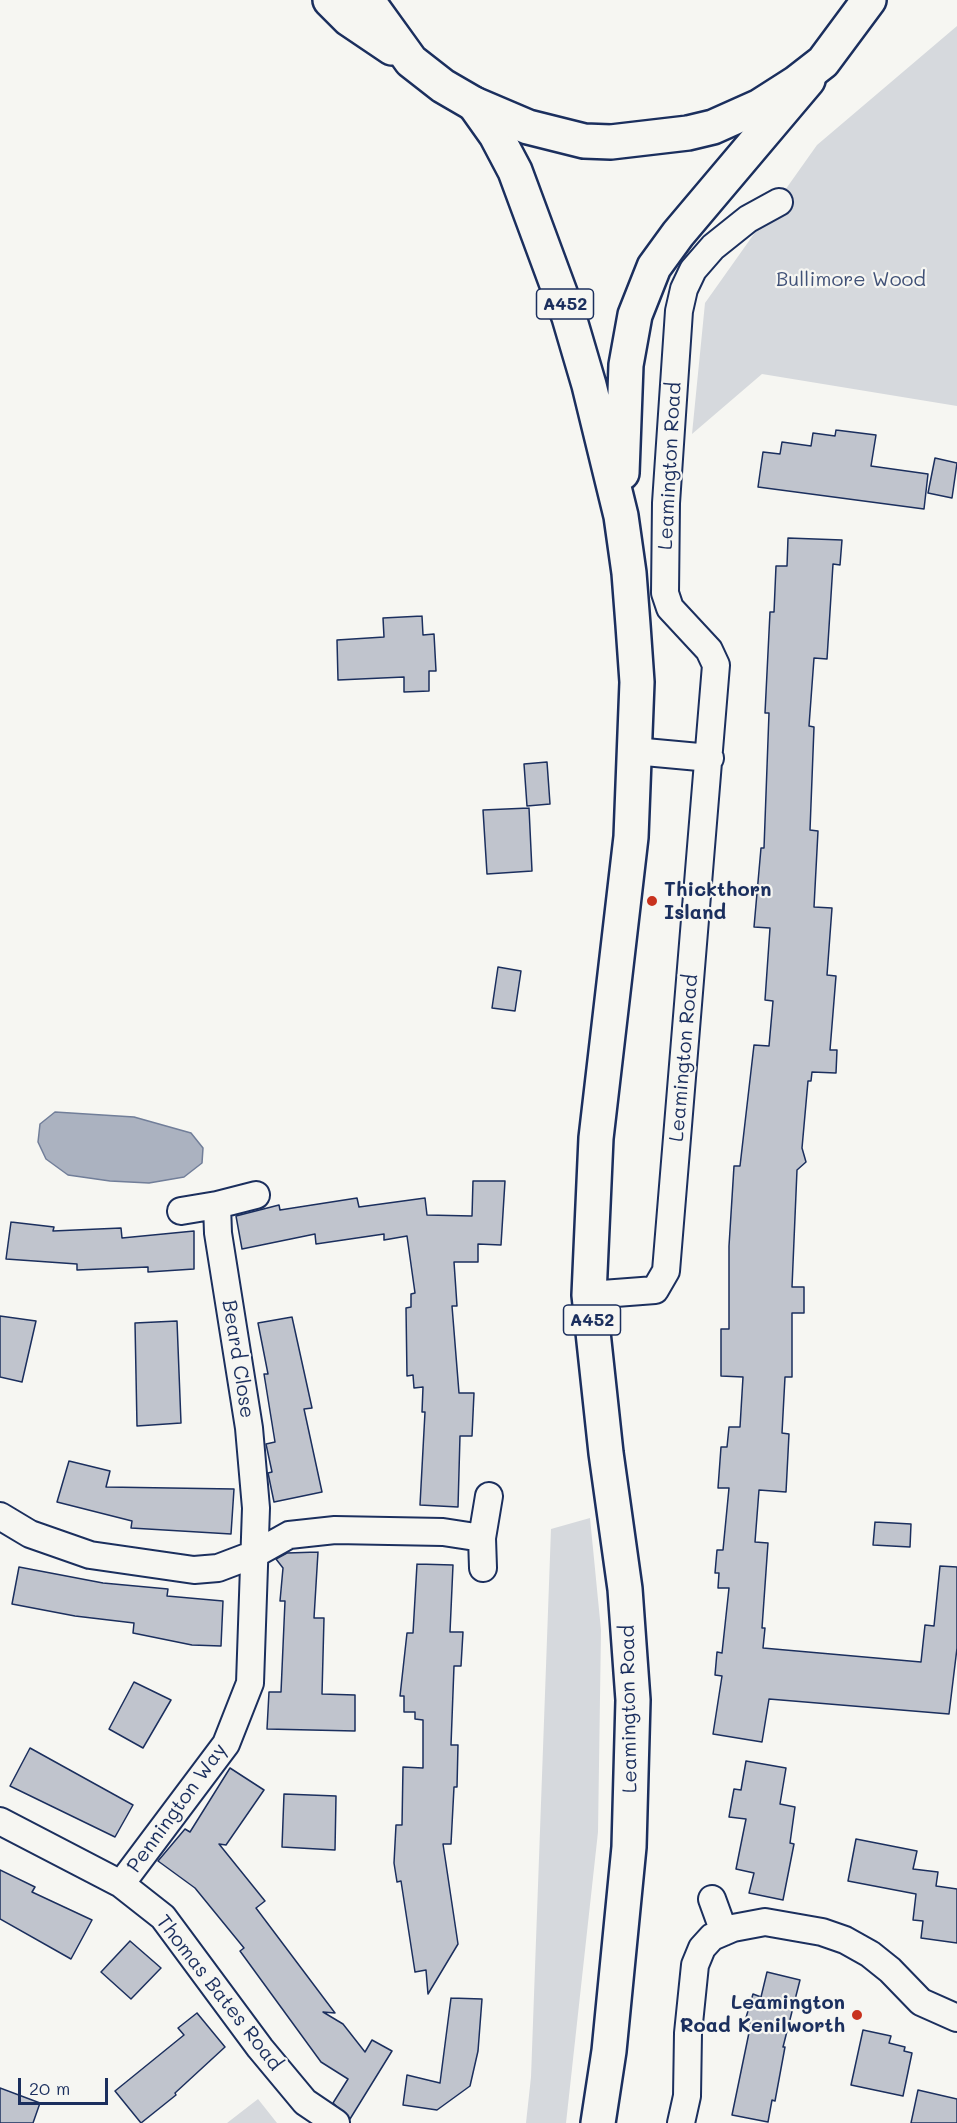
<!DOCTYPE html>
<html>
<head>
<meta charset="utf-8">
<style>
  body { margin:0 }
  #map { position:relative; width:957px; height:2123px; overflow:hidden; background:#f6f6f2; font-family:Mali,sans-serif }
  canvas { display:block }
  .scale { position:absolute; left:18px; top:2078px; width:90px; height:27px; box-sizing:border-box; border:3px solid #1b2f5e; border-top:0; padding-left:8px; font-size:18px; line-height:21px; white-space:nowrap; color:#1b2f5e; -webkit-text-stroke:4px #f6f6f2; paint-order:stroke }
</style>
</head>
<body>
<div id="map">
<canvas width="957" height="2123"></canvas>
<div class="scale">20 m</div>
</div>
<script>
const ctx = document.querySelector('canvas').getContext('2d');
ctx.lineJoin = 'round';
function paint(path, color) {
  ctx.fillStyle = color;
  ctx.fill(path, 'evenodd');
}
function shape(rows) {
  const path = new Path2D();
  for (const r of rows) {
    path.moveTo(r[0], r[1]);
    for (let i = 2; i < r.length; i += 2) path.lineTo(r[i], r[i + 1]);
  }
  return path;
}
function strokePath(path, color, width, dash) {
  ctx.strokeStyle = color;
  ctx.lineWidth = width;
  ctx.lineCap = dash ? 'butt' : 'round';
  ctx.setLineDash(dash || []);
  ctx.stroke(path);
}
function write(font, color, halo, rows, align = 'center') {
  ctx.font = font + ' Mali,sans-serif';
  ctx.lineWidth = 4.5;
  ctx.setLineDash([]);
  ctx.textBaseline = 'middle';
  ctx.strokeStyle = halo;
  ctx.fillStyle = color;
  for (const [text, x, y, turn = 0] of rows) {
    ctx.save();
    ctx.translate(x, y);
    ctx.rotate((+turn || 0) * Math.PI / 180);
    ctx.textAlign = isNaN(turn) ? turn : align;
    if (halo) ctx.strokeText(text, 0, 0);
    ctx.fillText(text, 0, 0);
    ctx.restore();
  }
}
paint(shape([
  [957,26,957,406,762,374,692,434,705,303,817,145],
  [590,1518,601,1630,598,1832,566,2123,526,2123,531,2077,551,1529],
  [258,2099,277,2123,227,2123]
]), '#d6d9dd');
const water = shape([
  [55,1112,134,1117,191,1133,203,1148,202,1163,184,1177,149,1183,110,1181,68,1175,46,1159,38,1142,40,1124,55,1112]
]);
paint(water, '#abb2c0');
strokePath(water, '#717e99', 1.5);
const building = shape([
  [836,430,876,435,871,466,928,474,924,509,758,487,763,452,780,454,782,442,811,446,813,433,835,436,836,430],
  [935,458,957,463,952,498,928,493,935,458],
  [788,538,842,540,840,565,833,564,827,659,814,658,809,726,814,727,810,830,818,831,814,907,832,908,827,975,836,976,830,1050,837,1050,836,1073,812,1072,811,1081,808,1081,802,1148,806,1162,797,1170,792,1287,804,1287,804,1313,792,1313,792,1377,785,1377,782,1433,789,1434,786,1492,759,1490,755,1542,768,1543,762,1628,765,1628,763,1648,921,1662,925,1625,934,1626,940,1566,957,1567,957,1648,949,1714,769,1699,762,1742,713,1734,722,1676,715,1675,717,1652,722,1653,729,1588,718,1588,719,1573,715,1573,717,1550,723,1550,729,1488,718,1488,721,1447,727,1447,729,1427,740,1427,743,1377,721,1376,721,1329,729,1329,729,1246,734,1166,740,1166,754,1045,769,1046,773,1001,765,1000,770,928,754,927,761,848,764,848,769,713,765,713,770,612,774,612,776,566,787,566,788,538],
  [422,616,423,635,434,634,436,671,429,671,429,691,404,692,404,677,338,680,337,640,384,637,383,618,422,616],
  [547,762,550,804,527,806,524,764,547,762],
  [529,808,532,871,487,874,483,810,529,808],
  [498,967,521,971,515,1011,492,1008,498,967],
  [473,1181,505,1181,501,1245,478,1244,478,1262,454,1262,457,1306,452,1306,459,1393,474,1393,472,1436,460,1436,458,1507,420,1505,425,1412,422,1412,423,1387,414,1388,413,1375,407,1376,406,1308,411,1307,411,1294,415,1293,407,1236,384,1240,384,1234,316,1244,315,1234,242,1249,236,1216,279,1205,280,1210,357,1198,359,1207,425,1198,427,1215,472,1216,473,1181],
  [11,1222,54,1227,53,1231,121,1228,122,1238,194,1231,194,1269,148,1272,148,1267,77,1270,77,1264,6,1259,11,1222],
  [0,1316,36,1321,22,1382,0,1377,0,1316],
  [292,1317,312,1408,304,1409,322,1492,274,1502,268,1473,272,1472,266,1444,275,1442,264,1374,268,1374,258,1323,292,1317],
  [177,1321,181,1423,137,1426,135,1323,177,1321],
  [69,1461,110,1471,106,1487,234,1489,231,1534,131,1528,132,1521,57,1502,69,1461],
  [875,1522,911,1524,910,1547,873,1545,875,1522],
  [318,1552,314,1618,324,1618,322,1694,355,1695,355,1731,267,1729,269,1692,281,1692,285,1601,280,1601,283,1568,276,1559,287,1553,318,1552],
  [417,1564,453,1565,450,1632,463,1632,461,1666,454,1666,451,1745,458,1745,457,1787,454,1787,451,1844,443,1844,458,1944,428,1994,426,1970,415,1972,401,1881,397,1882,394,1863,396,1825,402,1825,403,1767,423,1768,423,1720,415,1719,415,1712,404,1712,404,1696,400,1696,407,1633,413,1633,417,1564],
  [19,1567,103,1583,168,1589,167,1596,223,1601,221,1646,192,1645,133,1633,134,1623,75,1616,12,1604,19,1567],
  [134,1682,171,1700,143,1748,109,1729,134,1682],
  [30,1748,133,1805,115,1837,10,1786,30,1748],
  [746,1761,786,1768,780,1804,795,1807,790,1843,794,1844,783,1900,749,1893,754,1873,736,1869,746,1819,729,1817,734,1789,741,1790,746,1761],
  [230,1768,264,1790,226,1845,219,1844,265,1901,256,1908,335,2013,323,2012,343,2024,365,2052,372,2040,392,2051,350,2119,333,2103,348,2079,321,2062,240,1951,244,1948,195,1888,158,1861,185,1829,190,1832,230,1768],
  [284,1794,336,1796,335,1850,282,1847,284,1794],
  [856,1839,917,1851,913,1869,938,1872,936,1886,957,1889,957,1943,921,1938,923,1921,913,1920,916,1894,848,1881,856,1839],
  [0,1870,35,1887,32,1892,92,1920,71,1959,0,1919,0,1870],
  [130,1941,161,1968,131,1999,101,1972,130,1941],
  [767,1972,800,1980,783,2047,785,2047,775,2101,772,2100,768,2122,732,2115,751,2023,745,2021,753,1994,761,1997,767,1972],
  [451,1998,482,1999,478,2051,470,2086,437,2110,403,2105,407,2075,440,2083,451,1998],
  [197,2013,225,2047,175,2093,176,2095,141,2123,115,2091,184,2035,178,2028,197,2013],
  [863,2030,891,2036,889,2043,905,2047,904,2051,912,2053,903,2096,851,2085,863,2030],
  [0,2088,40,2103,33,2123,0,2123,0,2088],
  [918,2090,957,2099,957,2123,911,2123,918,2090]
]);
paint(building, '#c0c4cd');
strokePath(building, '#1b2f5e', 1.5);
const minor = shape([
  [634,751,710,758],
  [181,1211,217,1205],
  [589,1295,655,1290,666,1271,716,665,709,650,670,608,665,593,666,503,679,311,684,289,693,270,713,247,748,219,779,202],
  [0,1516,30,1534,90,1555,194,1570,218,1568,255,1554,289,1535,335,1530,443,1532,482,1538,489,1496],
  [482,1538,483,1568],
  [0,1821,121,1884,163,1917,260,2048,305,2102,336,2123],
  [121,1884,226,1744,250,1683,256,1508,249,1428,218,1233,217,1205,256,1195],
  [712,1899,724,1932],
  [681,2123,687,2096,688,2033,695,1965,702,1948,712,1937,733,1928,765,1922,822,1932,845,1940,870,1954,890,1970,921,2002,957,2018]
]);
const primary = shape([
  [474,104,496,135,515,171,569,317,589,385,621,516,629,573,633,625,637,682,631,837,596,1138,589,1295,606,1453,625,1589,633,1700,629,1847,609,2051,598,2123],
  [622,473,626,365,635,315,654,267,678,234,808,80]
]);
const trunk = shape([
  [330,0,349,19,392,48],
  [367,0,411,61,443,86,474,104,528,127,584,141,611,142,688,133,713,127,760,106,796,83,823,62,869,0]
]);
strokePath(minor, '#1b2f5e', 30);
strokePath(primary, '#1b2f5e', 38);
strokePath(trunk, '#1b2f5e', 38);
strokePath(minor, '#f6f6f2', 26);
strokePath(primary, '#f6f6f2', 33);
strokePath(trunk, '#f6f6f2', 33);
for (const [x, y, r, color] of [
  [652,901,6,"#c8321e"],
  [857,2015,6,"#c8321e"]
]) {
  const dot = new Path2D();
  dot.arc(x, y, r, 0, 2 * Math.PI);
  ctx.fillStyle = color;
  ctx.fill(dot);
  strokePath(dot, '#f6f6f2', 2);
}
for (const [x, y, w] of [
  [565,304,57],
  [592,1320,57]
]) {
  const box = new Path2D();
  box.roundRect(x - w / 2, y - 15, w, 30, 4.5);
  ctx.fillStyle = '#f6f6f2';
  ctx.fill(box);
  strokePath(box, '#1b2f5e', 1.5);
}
write('bold 18px', '#1b2f5e', null, [
  ["A452",565,304],
  ["A452",592,1320]
]);
write('20px', '#405177', '#f6f6f2', [
  ["Bullimore Wood",851,280]
]);
write('20px', '#1b2f5e', '#f6f6f2', [
  ["Leamington Road",670,466,-87],
  ["Leamington Road",684,1058,-85],
  ["Beard Close",238,1359,81],
  ["Leamington Road",629,1709,-91],
  ["Pennington Way",177,1808,-54],
  ["Thomas Bates Road",219,1993,52]
]);
write('bold 20px', '#1b2f5e', '#f6f6f2', [
  ["Thickthorn",664,890],
  ["Island",664,913],
  ["Leamington",845,2003,"right"],
  ["Road Kenilworth",845,2026,"right"]
], 'left');
</script>
</body>
</html>
